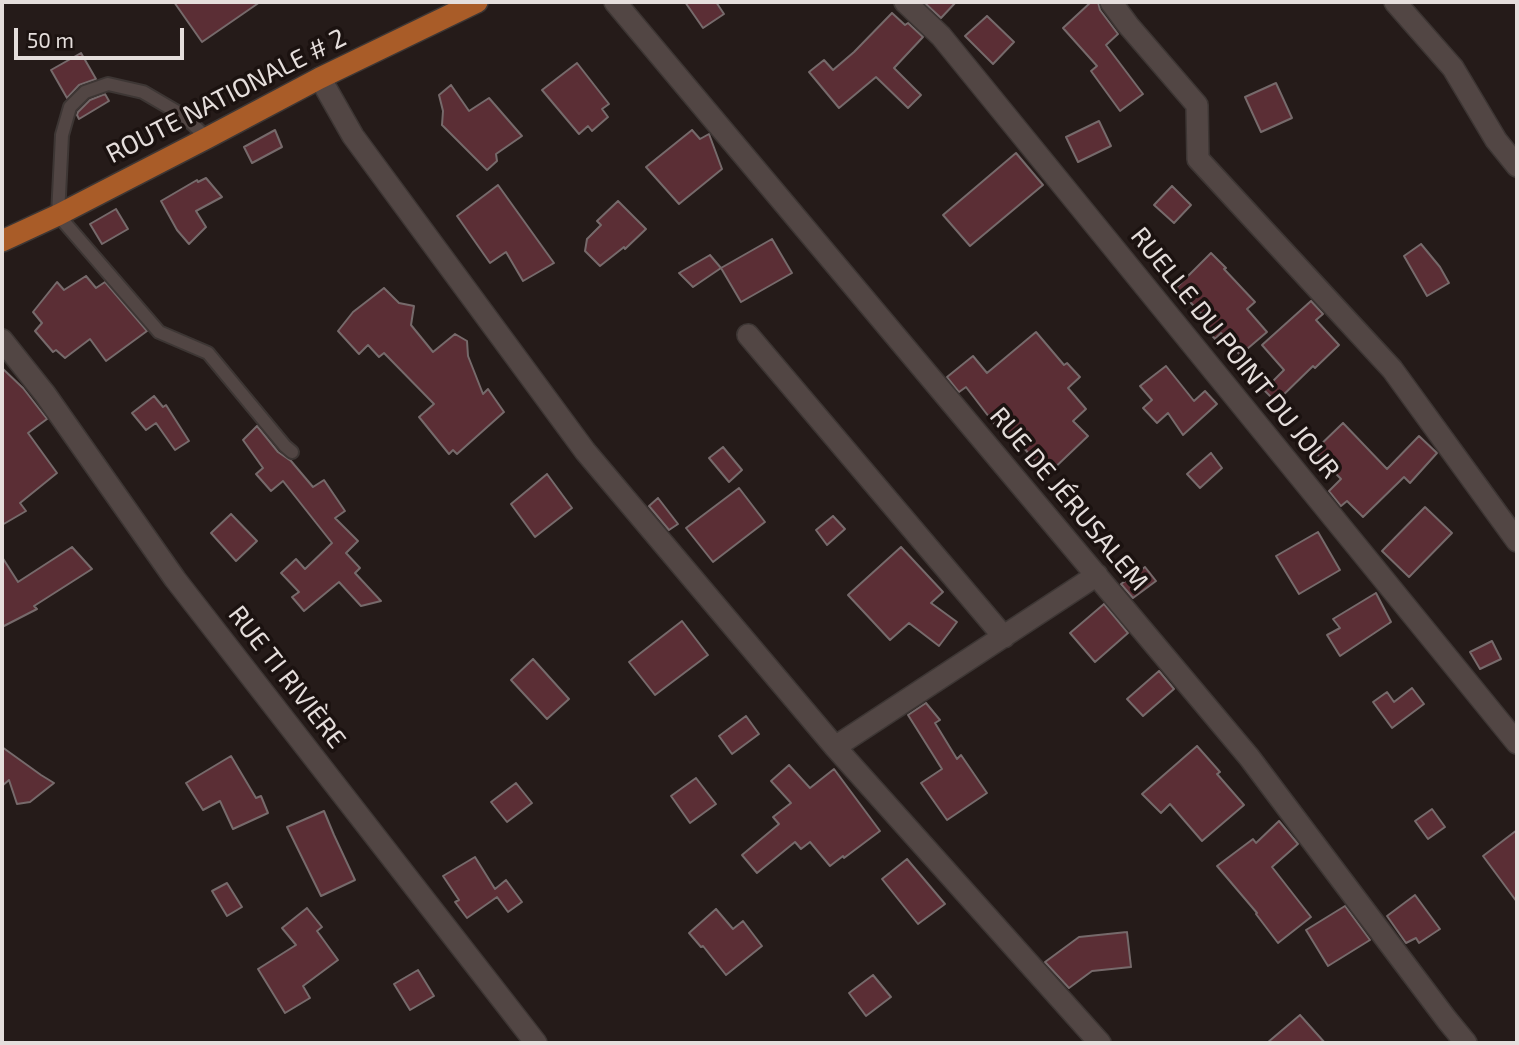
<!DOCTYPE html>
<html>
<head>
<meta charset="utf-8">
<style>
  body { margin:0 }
  #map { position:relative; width:1519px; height:1045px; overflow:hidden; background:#251b19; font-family:"Exo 2",sans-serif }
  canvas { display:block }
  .frame { position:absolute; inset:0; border:4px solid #e5dedc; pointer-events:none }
  .scale { position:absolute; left:14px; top:28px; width:170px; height:32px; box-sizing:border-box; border:4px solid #e5dedc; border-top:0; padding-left:9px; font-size:21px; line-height:24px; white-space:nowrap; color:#e5dedc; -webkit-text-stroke:5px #1b1210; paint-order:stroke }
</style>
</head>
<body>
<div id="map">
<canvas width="1519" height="1045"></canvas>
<div class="frame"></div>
<div class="scale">50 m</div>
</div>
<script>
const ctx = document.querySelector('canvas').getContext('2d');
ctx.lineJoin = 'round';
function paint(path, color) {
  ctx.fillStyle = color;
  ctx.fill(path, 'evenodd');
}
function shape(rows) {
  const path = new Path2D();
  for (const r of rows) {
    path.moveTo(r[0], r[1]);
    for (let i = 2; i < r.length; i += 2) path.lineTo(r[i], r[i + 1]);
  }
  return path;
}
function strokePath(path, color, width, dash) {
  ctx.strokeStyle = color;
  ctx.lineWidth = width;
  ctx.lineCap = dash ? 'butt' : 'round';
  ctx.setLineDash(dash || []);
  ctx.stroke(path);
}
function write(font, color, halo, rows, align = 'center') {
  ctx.font = font + ' "Exo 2",sans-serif';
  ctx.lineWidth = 7;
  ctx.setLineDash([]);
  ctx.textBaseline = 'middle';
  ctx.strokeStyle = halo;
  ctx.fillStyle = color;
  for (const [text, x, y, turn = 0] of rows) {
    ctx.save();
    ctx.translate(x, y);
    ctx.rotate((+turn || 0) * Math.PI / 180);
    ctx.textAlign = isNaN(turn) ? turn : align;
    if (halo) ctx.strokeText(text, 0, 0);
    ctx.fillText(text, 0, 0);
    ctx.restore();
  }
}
const building = shape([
  [174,2,260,2,202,42,174,2],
  [685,2,716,2,724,14,703,28,685,2],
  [928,2,956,2,941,18,926,4,928,2],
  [1091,2,1098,2,1100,10,1118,34,1106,45,1143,94,1120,111,1091,71,1097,66,1063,28,1091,2],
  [892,13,905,25,908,23,923,37,894,68,921,95,908,108,876,77,839,108,809,72,824,60,833,70,854,52,892,13],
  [987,16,1014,42,993,64,965,36,987,16],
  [81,53,96,79,79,85,67,98,51,70,81,53],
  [577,63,609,104,602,109,608,117,592,131,588,126,579,134,542,90,577,63],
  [1276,83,1292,118,1261,132,1245,97,1276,83],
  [451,85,469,111,489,98,522,136,496,154,497,161,487,170,442,125,443,111,439,95,451,85],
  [105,94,109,101,79,119,77,115,78,112,90,100,105,94],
  [1099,121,1111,146,1078,162,1066,137,1099,121],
  [275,130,282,147,252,163,244,147,275,130],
  [692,130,700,139,709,134,722,169,679,204,646,167,692,130],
  [1016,153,1043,185,970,246,943,215,1016,153],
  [206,178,222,197,196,211,206,227,189,244,177,230,161,201,197,180,198,182,206,178],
  [498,185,554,263,523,281,506,252,490,263,457,216,498,185],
  [1172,186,1191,205,1174,223,1154,205,1172,186],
  [618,201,646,229,625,249,624,247,600,266,585,251,587,239,601,225,597,221,618,201],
  [116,209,128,229,102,244,90,224,116,209],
  [772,239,792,273,741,302,721,268,772,239],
  [1421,244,1440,267,1449,283,1427,296,1404,256,1421,244],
  [1211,253,1226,268,1224,269,1255,302,1247,309,1267,332,1240,355,1221,333,1215,339,1202,324,1207,319,1176,288,1211,253],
  [710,255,721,268,693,287,679,273,710,255],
  [86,276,96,288,105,282,147,331,106,361,90,339,65,358,56,350,53,352,35,331,42,323,33,312,57,282,64,290,86,276],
  [384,288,399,303,414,306,411,325,433,352,455,334,467,341,468,356,483,394,488,389,504,412,457,454,453,450,449,454,419,417,434,404,384,353,379,357,368,345,359,354,338,331,353,312,384,288],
  [1311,301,1323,314,1316,320,1339,345,1315,368,1313,366,1276,402,1264,390,1284,370,1262,345,1311,301],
  [1036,332,1064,365,1067,363,1080,377,1068,388,1086,409,1073,421,1088,436,1047,475,1012,434,1006,439,966,387,959,392,947,377,973,356,987,373,1036,332],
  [1166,366,1194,401,1205,391,1217,404,1183,435,1168,413,1157,423,1143,408,1152,400,1140,386,1166,366],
  [2,368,23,388,47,419,28,433,57,473,20,503,26,511,2,525,2,368],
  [154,396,163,407,166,405,189,441,175,450,156,423,146,430,132,413,154,396],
  [1343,423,1387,469,1419,436,1437,453,1410,483,1404,477,1363,517,1347,501,1341,506,1329,491,1341,479,1314,451,1343,423],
  [257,426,278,452,291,461,313,487,324,480,345,511,335,518,358,541,346,553,360,568,355,573,381,601,361,606,339,582,304,611,292,597,299,592,281,573,296,559,305,569,332,543,283,481,271,491,256,474,263,468,243,440,257,426],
  [723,447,742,470,729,482,709,458,723,447],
  [1211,453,1222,468,1200,488,1187,474,1211,453],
  [547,474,572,508,535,537,511,504,547,474],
  [739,488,765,522,713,562,686,528,739,488],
  [658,498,678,524,669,530,649,506,658,498],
  [1425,507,1452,533,1409,577,1382,551,1425,507],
  [231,514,257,541,236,561,211,533,231,514],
  [833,516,845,529,827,545,816,530,833,516],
  [1318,532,1340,570,1299,594,1276,556,1318,532],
  [72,547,92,569,34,606,37,609,2,627,2,557,18,582,72,547],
  [901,547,943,592,931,603,957,622,939,646,909,623,890,640,848,595,901,547],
  [1145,567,1156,581,1133,598,1121,584,1145,567],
  [1376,593,1391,622,1340,656,1327,635,1340,628,1333,619,1376,593],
  [1104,604,1128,633,1095,662,1070,633,1104,604],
  [682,621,708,655,655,695,629,662,682,621],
  [1492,641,1501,659,1480,669,1470,652,1492,641],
  [533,659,569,699,547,719,511,680,533,659],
  [1159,671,1174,689,1143,716,1127,699,1159,671],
  [1412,688,1424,704,1392,728,1373,702,1387,692,1394,702,1412,688],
  [926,703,940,720,935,723,957,759,961,755,987,793,947,820,921,783,942,769,908,715,926,703],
  [746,716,759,734,732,754,719,736,746,716],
  [1197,746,1220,772,1217,774,1244,805,1202,841,1170,804,1161,813,1142,794,1197,746],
  [2,747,41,775,54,783,30,802,17,804,9,780,2,786,2,747],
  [231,756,256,798,261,796,268,813,233,829,220,801,203,810,186,783,231,756],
  [789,765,810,788,834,769,880,831,844,858,843,856,830,866,810,842,801,849,795,842,757,873,742,855,779,824,773,817,791,803,771,781,789,765],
  [696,778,716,804,690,823,671,796,696,778],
  [516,783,532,803,507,822,491,802,516,783],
  [1432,809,1445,827,1428,839,1415,821,1432,809],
  [324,811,334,835,355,880,321,896,287,827,324,811],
  [1279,821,1298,844,1272,867,1311,917,1278,943,1256,914,1257,913,1217,866,1253,839,1256,843,1279,821],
  [1517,830,1517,902,1483,856,1517,830],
  [475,857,495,889,506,880,522,902,508,912,497,897,467,918,455,902,459,900,443,876,475,857],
  [907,859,945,904,918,924,882,879,907,859],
  [227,883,242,907,227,916,212,891,227,883],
  [1415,895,1440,929,1419,943,1416,938,1406,943,1387,916,1415,895],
  [1345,906,1370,940,1328,966,1306,930,1345,906],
  [307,908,322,927,317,931,338,960,303,986,310,998,285,1013,258,969,296,945,282,928,307,908],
  [716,909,733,929,743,921,762,946,726,975,703,946,701,947,689,933,716,909],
  [1127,932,1131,967,1092,971,1069,988,1045,962,1079,937,1127,932],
  [418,970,434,996,410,1010,394,984,418,970],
  [873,975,891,997,866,1016,849,993,873,975],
  [1300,1015,1325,1043,1267,1043,1300,1015]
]);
paint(building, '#5b2e35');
strokePath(building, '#766a6b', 2);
const service = shape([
  [207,138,184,116,143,92,108,84,85,92,70,107,62,135,58,215,159,332,208,353,285,446,292,452]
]);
const minor = shape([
  [615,2,1249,757,1447,1020,1466,1043],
  [905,2,941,36,1517,743],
  [1111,2,1128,25,1197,105,1198,159,1392,369,1517,541],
  [1395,2,1453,68,1496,140,1517,166],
  [320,78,353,136,585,451,835,747,1100,1043],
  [748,335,1004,637],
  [2,340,45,394,175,579,536,1043],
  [835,747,1097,575]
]);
const primary = shape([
  [2,241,58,215,207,138,320,78,477,2]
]);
strokePath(service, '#3d3634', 16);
strokePath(minor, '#3d3634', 24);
strokePath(primary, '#3d3634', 24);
strokePath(service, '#524644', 12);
strokePath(minor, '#524644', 21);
strokePath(primary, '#a95c28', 21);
write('26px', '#e5dedc', '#1b1210', [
  ["ROUTE NATIONALE # 2",226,96,-27],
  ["RUELLE DU POINT DU JOUR",1235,353,51],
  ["RUE DE JÉRUSALEM",1069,499,50],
  ["RUE TI RIVIÈRE",287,677,52]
]);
</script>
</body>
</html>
